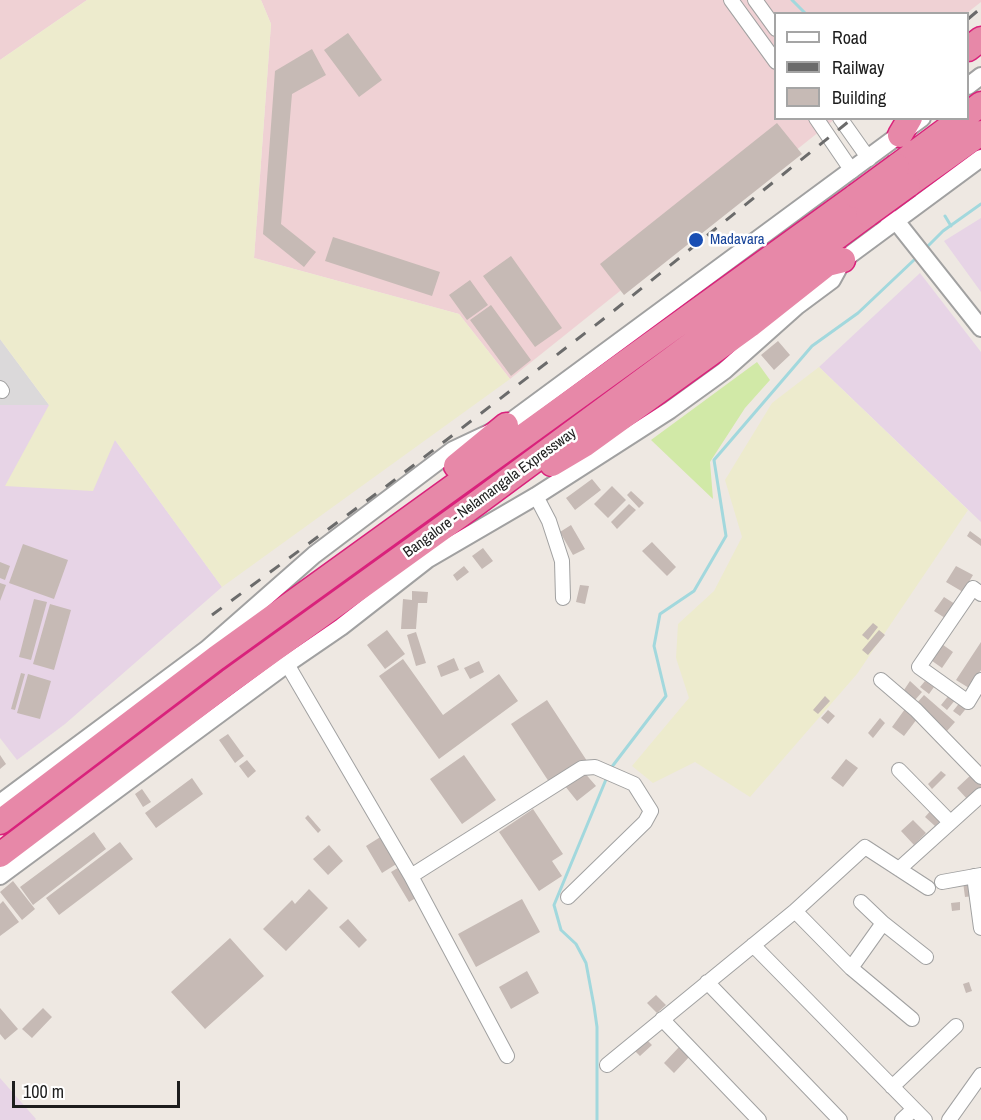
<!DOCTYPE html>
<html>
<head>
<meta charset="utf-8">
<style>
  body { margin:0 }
  #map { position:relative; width:981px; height:1120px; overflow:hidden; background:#eee8e2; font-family:"Archivo Narrow",sans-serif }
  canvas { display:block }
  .legend { position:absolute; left:774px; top:12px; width:195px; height:108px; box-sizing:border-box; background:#fff; border:2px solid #a5a5a5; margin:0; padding:8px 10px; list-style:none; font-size:18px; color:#1d1d1d }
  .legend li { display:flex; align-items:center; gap:12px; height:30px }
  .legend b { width:30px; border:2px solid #a5a5a5 }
  .scale { position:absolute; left:12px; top:1081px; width:168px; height:27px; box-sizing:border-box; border:3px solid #1d1d1d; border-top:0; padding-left:8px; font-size:18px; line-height:21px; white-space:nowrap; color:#1d1d1d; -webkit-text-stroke:4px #fff; paint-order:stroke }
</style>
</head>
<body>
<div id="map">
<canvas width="981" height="1120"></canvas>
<ul class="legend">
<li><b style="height:8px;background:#fff"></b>Road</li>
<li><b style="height:8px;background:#6b6b6b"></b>Railway</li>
<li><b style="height:16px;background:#c6bab5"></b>Building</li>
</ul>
<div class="scale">100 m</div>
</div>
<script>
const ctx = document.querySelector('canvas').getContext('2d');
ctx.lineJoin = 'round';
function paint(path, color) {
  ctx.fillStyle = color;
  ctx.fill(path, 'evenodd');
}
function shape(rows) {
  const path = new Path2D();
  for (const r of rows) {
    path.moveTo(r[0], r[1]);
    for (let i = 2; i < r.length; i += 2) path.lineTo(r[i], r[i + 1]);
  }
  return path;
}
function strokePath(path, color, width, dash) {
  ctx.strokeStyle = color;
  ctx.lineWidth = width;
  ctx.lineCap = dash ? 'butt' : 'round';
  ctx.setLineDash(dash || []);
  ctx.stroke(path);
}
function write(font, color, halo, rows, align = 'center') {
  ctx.font = font + ' "Archivo Narrow",sans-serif';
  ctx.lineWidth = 5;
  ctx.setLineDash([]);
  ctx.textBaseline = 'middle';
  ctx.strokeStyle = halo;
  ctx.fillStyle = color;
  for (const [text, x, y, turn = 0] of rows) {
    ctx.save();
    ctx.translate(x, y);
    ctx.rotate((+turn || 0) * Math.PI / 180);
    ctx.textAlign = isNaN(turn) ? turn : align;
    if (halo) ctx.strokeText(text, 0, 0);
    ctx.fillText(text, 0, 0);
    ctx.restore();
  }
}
paint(shape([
  [0,339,49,405,0,405]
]), '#dbd9da');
paint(shape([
  [0,0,87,0,0,60],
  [261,0,981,0,981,2,967,13,776,14,776,118,835,119,510,379,459,314,254,258,271,24]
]), '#efd1d4');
paint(shape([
  [981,218,981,292,944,241],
  [920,273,981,352,981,522,819,367],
  [0,405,49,405,115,440,222,587,65,724,17,760,0,738],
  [0,1078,36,1119,35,1120,0,1120]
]), '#e7d4e6');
paint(shape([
  [87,0,261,0,271,24,254,258,459,314,510,379,222,587,115,440,93,491,5,486,49,405,0,339,0,60],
  [819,367,968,510,857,674,750,797,695,762,653,783,632,766,689,698,676,658,678,624,714,591,742,537,725,480,772,403]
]), '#edebcd');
paint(shape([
  [757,362,770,380,745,408,710,462,713,499,651,440]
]), '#d1e9a7');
strokePath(shape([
  [792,0,806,14],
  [945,216,951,226],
  [928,246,943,231,981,204],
  [611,768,666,696,654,646,660,614,694,591,726,536,714,460,812,346,858,313,914,260],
  [597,1120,597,1027,594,1006,586,963,576,944,561,930,554,905,607,777]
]), '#a2d8dd', 3);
paint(shape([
  [348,33,382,80,359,97,324,50],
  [312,49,326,75,292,94,281,224,316,252,304,267,263,234,275,71],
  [777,123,802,154,624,295,600,264],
  [333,237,440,272,432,296,325,261],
  [511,256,562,328,535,347,483,276],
  [470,280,488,305,467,320,449,295],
  [491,305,531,360,511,376,470,320],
  [778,341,790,355,774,370,761,355],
  [592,479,601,490,575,510,566,498],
  [612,486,626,500,608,518,594,504],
  [631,491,644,503,639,508,627,495],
  [629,504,636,510,617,529,611,522],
  [571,525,585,549,573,555,560,532],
  [970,531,981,539,981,546,967,536],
  [652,542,676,567,667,576,642,551],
  [23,544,68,560,54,599,9,583],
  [483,548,493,561,482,569,472,556],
  [0,562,10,566,5,580,0,578],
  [464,566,469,572,457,581,453,575],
  [956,566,973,575,963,592,946,582],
  [0,583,6,585,0,601],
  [580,585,589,586,585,604,576,602],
  [412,591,428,592,427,603,418,603,416,629,401,629,403,599,412,600],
  [944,597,955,604,945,618,934,611],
  [34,599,47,602,31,660,19,657],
  [50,604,71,610,54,670,33,664],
  [873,623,878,627,868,640,862,635],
  [387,630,405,654,385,669,367,645],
  [879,630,885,635,868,655,862,650],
  [416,632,426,663,416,666,407,635],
  [939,642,953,652,942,668,928,658],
  [981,642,981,670,969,688,956,680],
  [454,658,459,670,441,677,437,666],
  [403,659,443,715,499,674,518,701,439,759,379,676],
  [479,661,484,672,470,679,464,668],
  [21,673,25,674,15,710,11,709],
  [28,674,51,681,40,719,17,713],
  [910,681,922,692,915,700,904,690],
  [925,681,934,687,929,694,920,687],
  [950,694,956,699,947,710,941,705],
  [924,695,955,722,947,731,916,704],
  [825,696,830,701,818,714,813,710],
  [547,700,587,761,551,785,511,724],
  [961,701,968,706,960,716,953,711],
  [905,709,917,719,904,736,892,727],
  [828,710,835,716,828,724,821,718],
  [880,718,885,723,873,738,868,733],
  [228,734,244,756,235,763,219,740],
  [0,755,6,764,0,769],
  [464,755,496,800,462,824,430,779],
  [846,759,858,768,843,787,831,778],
  [247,760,256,771,248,778,239,766],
  [583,771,596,786,577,801,565,786],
  [941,771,946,775,932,789,928,784],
  [973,773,981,781,981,787,968,800,957,788],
  [192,778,203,794,156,828,145,813],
  [142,789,151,802,143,807,135,794],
  [933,808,943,818,935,826,925,817],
  [533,809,563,854,552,861,562,876,539,891,499,832],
  [308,815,321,830,318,833,305,818],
  [913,820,926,833,914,845,901,831],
  [94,832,106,849,33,905,20,887],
  [382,836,398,863,382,873,366,846],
  [120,842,133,859,59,915,46,898],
  [329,845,343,861,328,875,313,859],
  [401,866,419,896,409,902,391,872],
  [13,881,35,909,22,920,0,892],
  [972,881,974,896,965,897,963,882],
  [309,889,328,908,286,951,263,929,292,900,295,904],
  [522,899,540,932,476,967,458,934],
  [3,901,19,922,0,936,0,904],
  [960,902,960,910,952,911,951,903],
  [348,919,367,940,359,948,339,927],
  [230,938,264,976,205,1029,171,992],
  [527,971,539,993,511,1009,499,987],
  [969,982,972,991,966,993,963,984],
  [656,995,666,1005,657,1013,647,1003],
  [0,1008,18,1029,5,1040,0,1034],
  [43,1008,52,1017,32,1038,22,1029],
  [646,1039,652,1045,640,1056,634,1050],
  [680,1046,690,1056,674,1073,664,1063]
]), '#c6bab5');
const minor = shape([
  [731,0,776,62],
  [755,0,776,29],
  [816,118,852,171],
  [840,118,869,159],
  [0,388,2,391],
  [536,496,549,521,562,561,563,598],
  [981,594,973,588,919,667,968,702,981,680],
  [287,664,411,876,507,1056],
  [881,680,916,710,981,777],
  [899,770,950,822],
  [899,869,981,795],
  [411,876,582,768,595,767,634,784,651,811,645,822,568,897],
  [974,876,981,928],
  [942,882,981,875],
  [795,911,851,968,912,1019],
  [883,923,926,957],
  [753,945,925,1120],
  [851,968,883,923,861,902],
  [707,982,840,1120],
  [662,1019,759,1120],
  [607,1065,795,911,865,847,928,888],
  [892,1087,956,1026],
  [902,1120,914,1109],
  [949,1120,981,1075]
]);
const tertiary = shape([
  [968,86,981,76],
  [887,216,896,221,981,328],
  [0,803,207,649,314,555,453,450,506,425,922,118],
  [0,876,287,664,341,627,428,559,536,496,614,446,670,410,724,371,797,306,832,280,843,260,981,158]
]);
const motorway = shape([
  [968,49,981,39],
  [968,114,981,104],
  [900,135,910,118],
  [897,166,962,118],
  [908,185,981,133],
  [552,464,584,445,750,325,827,264,843,260],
  [456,466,506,425],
  [0,822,216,658,856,196],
  [0,855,230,681,477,503,868,214]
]);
strokePath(minor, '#a1a1a1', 16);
strokePath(tertiary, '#a1a1a1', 20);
strokePath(motorway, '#d9227b', 27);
strokePath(minor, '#fff', 14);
strokePath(tertiary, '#fff', 16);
strokePath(motorway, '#e788a8', 24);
strokePath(shape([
  [968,19,981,8],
  [212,615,388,485,606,317,853,118]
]), '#6b6b6b', 3, [12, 12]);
const motorwayBridge = shape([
  [856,196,897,166],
  [868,214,908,185]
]);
strokePath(motorwayBridge, '#d9227b', 27, []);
strokePath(motorwayBridge, '#e788a8', 24);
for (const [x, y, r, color] of [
  [696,240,8,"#1a4fb4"]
]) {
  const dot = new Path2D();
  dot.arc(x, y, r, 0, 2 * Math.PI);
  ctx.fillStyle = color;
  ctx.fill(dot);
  strokePath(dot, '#fff', 2);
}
write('15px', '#164399', '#fff', [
  ["Madavara",710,240]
], 'left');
write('15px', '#1d1d1d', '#fff', [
  ["Bangalore - Nelamangala Expressway",490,493,-36]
]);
</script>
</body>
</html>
